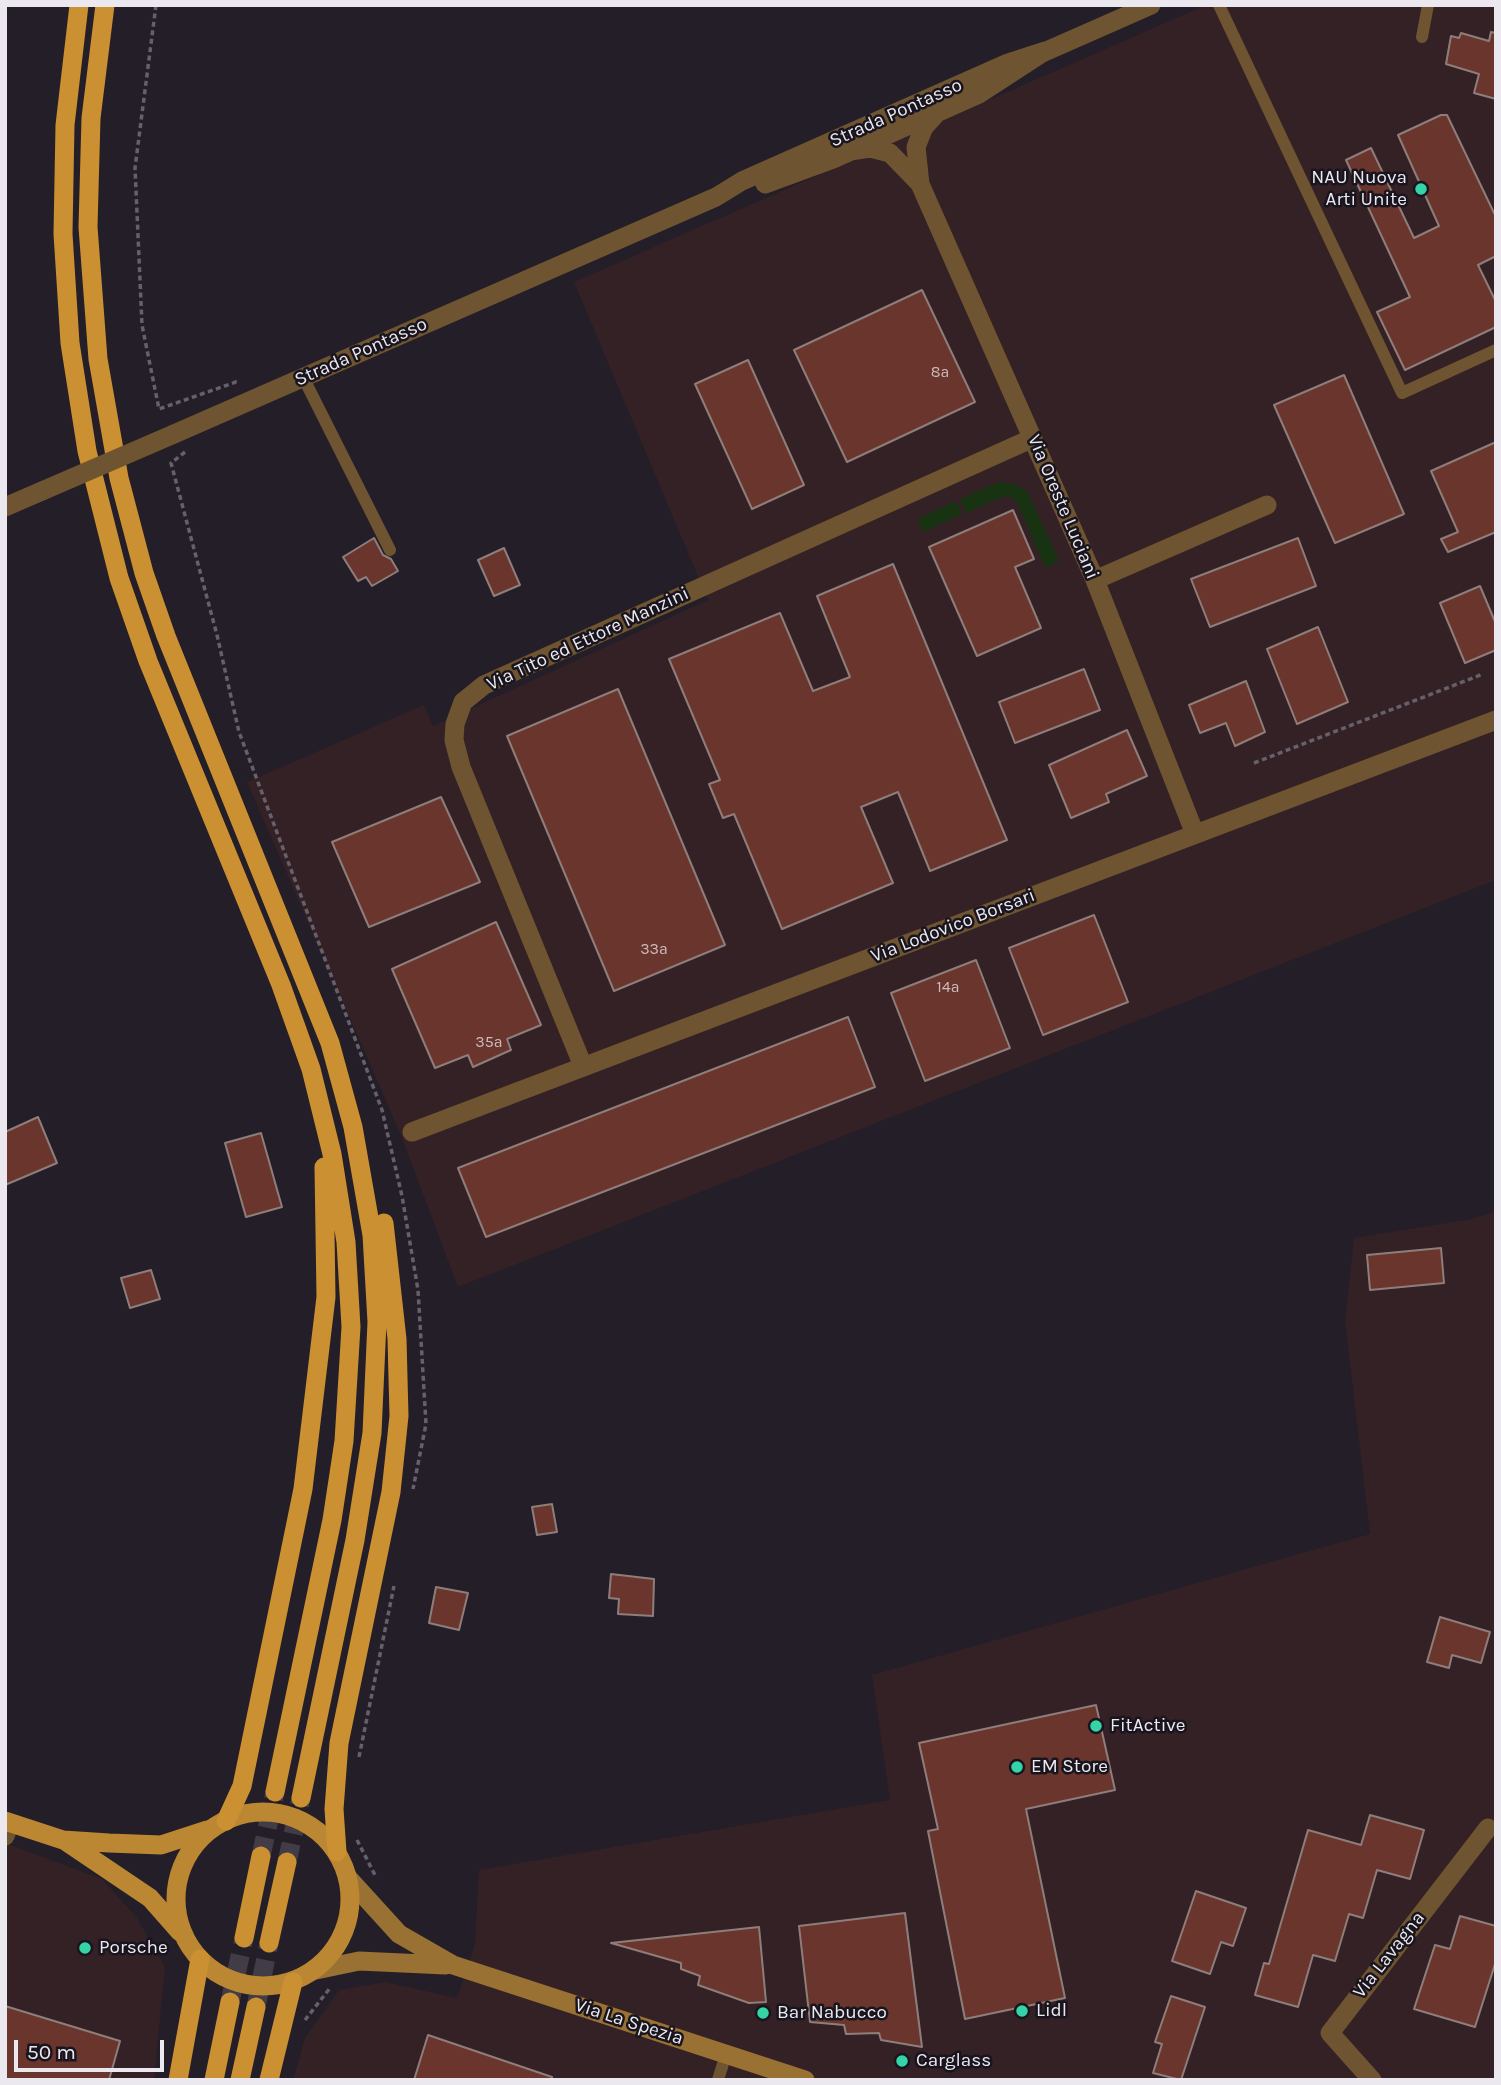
<!DOCTYPE html>
<html>
<head>
<meta charset="utf-8">
<style>
  body { margin:0 }
  #map { position:relative; width:1501px; height:2085px; overflow:hidden; background:#231e28; font-family:Karla,sans-serif }
  canvas { display:block }
  .frame { position:absolute; inset:0; border:7px solid #ece8ef; pointer-events:none }
  .scale { position:absolute; left:14px; top:2040px; width:150px; height:32px; box-sizing:border-box; border:4px solid #ece8ef; border-top:0; padding-left:9px; font-size:21px; line-height:24px; white-space:nowrap; color:#ece8ef; -webkit-text-stroke:5px #19151e; paint-order:stroke }
</style>
</head>
<body>
<div id="map">
<canvas width="1501" height="2085"></canvas>
<div class="frame"></div>
<div class="scale">50 m</div>
</div>
<script>
const ctx = document.querySelector('canvas').getContext('2d');
ctx.lineJoin = 'round';
function paint(path, color) {
  ctx.fillStyle = color;
  ctx.fill(path, 'evenodd');
}
function shape(rows) {
  const path = new Path2D();
  for (const r of rows) {
    if (r.length === 3) {
      path.moveTo(r[0] + r[2], r[1]);
      path.arc(r[0], r[1], r[2], 0, 2 * Math.PI);
      continue;
    }
    path.moveTo(r[0], r[1]);
    for (let i = 2; i < r.length; i += 2) path.lineTo(r[i], r[i + 1]);
  }
  return path;
}
function strokePath(path, color, width, dash) {
  ctx.strokeStyle = color;
  ctx.lineWidth = width;
  ctx.lineCap = dash ? 'butt' : 'round';
  ctx.setLineDash(dash || []);
  ctx.stroke(path);
}
function write(font, color, halo, rows, align = 'center') {
  ctx.font = font + ' Karla,sans-serif';
  ctx.lineWidth = 5;
  ctx.setLineDash([]);
  ctx.textBaseline = 'middle';
  ctx.strokeStyle = halo;
  ctx.fillStyle = color;
  for (const [text, x, y, turn = 0] of rows) {
    ctx.save();
    ctx.translate(x, y);
    ctx.rotate((+turn || 0) * Math.PI / 180);
    ctx.textAlign = isNaN(turn) ? turn : align;
    if (halo) ctx.strokeText(text, 0, 0);
    ctx.fillText(text, 0, 0);
    ctx.restore();
  }
}
paint(shape([
  [1206,5,1496,5,1496,880,458,1287,400,1133,247,782,424,705,433,726,708,600,574,282],
  [1496,1211,1496,2080,293,2080,305,2038,339,1990,385,1982,457,1998,475,1944,479,1870,890,1800,872,1675,1370,1534,1345,1321,1354,1238,1472,1219],
  [5,1843,102,1879,137,1918,165,1967,154,2080,5,2080]
]), '#342125');
paint(shape([
  [999,482,1016,484,1028,493,1059,561,1045,567,1018,504,1012,497,1001,497,966,513,960,499],
  [956,501,962,514,923,532,917,519]
]), '#173312');
const building = shape([
  [1491,32,1496,33,1496,99,1474,93,1479,74,1446,64,1451,36,1459,38,1461,33,1489,41,1491,32],
  [1441,115,1447,115,1496,217,1496,256,1478,265,1496,302,1496,327,1405,370,1377,312,1410,297,1346,160,1371,148,1414,238,1439,226,1398,135,1441,115],
  [922,290,975,402,847,462,794,350,922,290],
  [748,360,804,485,752,509,695,384,748,360],
  [1344,375,1404,514,1335,543,1274,405,1344,375],
  [1496,442,1496,532,1448,552,1441,539,1458,532,1431,471,1496,442],
  [1013,510,1034,559,1015,567,1041,628,977,656,929,547,1013,510],
  [374,538,383,555,391,559,398,571,372,586,366,577,358,581,343,557,374,538],
  [1298,538,1316,586,1210,627,1191,579,1298,538],
  [504,548,520,585,494,596,478,560,504,548],
  [893,564,1007,840,930,871,898,792,861,807,893,883,782,929,734,814,723,818,709,784,720,780,669,659,780,613,813,691,850,677,817,596,893,564],
  [1480,586,1496,624,1496,650,1465,663,1440,603,1480,586],
  [1318,627,1348,702,1297,724,1267,649,1318,627],
  [1084,669,1100,710,1015,743,999,702,1084,669],
  [1246,681,1265,732,1235,746,1226,723,1200,733,1189,705,1246,681],
  [618,689,725,945,614,991,507,736,618,689],
  [1127,730,1147,776,1106,794,1109,802,1071,818,1049,765,1127,730],
  [441,797,480,882,369,927,332,842,441,797],
  [1094,915,1128,1002,1043,1035,1009,948,1094,915],
  [496,922,541,1025,507,1039,511,1050,473,1067,468,1055,435,1068,392,969,496,922],
  [976,960,1010,1048,925,1081,891,993,976,960],
  [848,1017,875,1087,486,1237,458,1168,848,1017],
  [38,1117,57,1163,5,1185,5,1132,38,1117],
  [261,1133,282,1207,246,1217,225,1143,261,1133],
  [1441,1248,1444,1283,1370,1290,1367,1255,1441,1248],
  [151,1270,160,1299,130,1308,121,1278,151,1270],
  [552,1504,557,1532,537,1535,532,1507,552,1504],
  [611,1574,654,1579,653,1616,618,1614,619,1599,609,1598,611,1574],
  [436,1587,468,1593,459,1630,429,1623,436,1587],
  [1440,1617,1490,1632,1481,1663,1452,1655,1449,1668,1427,1662,1440,1617],
  [1096,1705,1115,1790,1026,1809,1065,1998,965,2019,928,1831,938,1829,919,1743,1096,1705],
  [1370,1815,1424,1830,1410,1879,1377,1870,1363,1918,1349,1914,1335,1961,1313,1955,1298,2007,1255,1995,1264,1963,1269,1964,1308,1830,1361,1845,1370,1815],
  [1196,1891,1246,1908,1233,1946,1221,1942,1210,1974,1172,1961,1196,1891],
  [905,1913,922,2047,881,2040,879,2033,846,2034,844,2025,810,2022,799,1926,905,1913],
  [1460,1916,1496,1926,1496,1961,1475,2027,1414,2009,1435,1945,1450,1949,1460,1916],
  [759,1927,766,2002,749,2003,698,1985,700,1976,681,1969,681,1963,611,1943,759,1927],
  [1171,1996,1205,2007,1181,2080,1153,2073,1162,2044,1155,2042,1171,1996],
  [5,2006,120,2041,109,2080,5,2080,5,2006],
  [428,2035,552,2077,552,2080,414,2080,428,2035]
]);
paint(building, '#6a352c');
strokePath(building, '#8e7e7b', 2);
strokePath(shape([
  [261,1856,275,1792],
  [287,1862,301,1798],
  [230,2002,244,1938],
  [256,2007,269,1943]
]), '#413c46', 19, [19, 10]);
strokePath(shape([
  [156,5,135,168,142,325,159,409,236,382,239,383],
  [185,452,171,463,217,635,239,732,382,1110,402,1196,418,1290,426,1424,413,1489],
  [1254,763,1483,674],
  [359,1757,394,1586],
  [357,1840,376,1877],
  [305,2020,330,1988]
]), '#656069', 3.5, [5, 3.5]);
strokePath(shape([
  [1219,5,1402,393,1496,350],
  [1422,37,1428,5],
  [303,377,390,550],
  [718,2080,726,2054]
]), '#6e5430', 12);
strokePath(shape([
  [850,151,870,148,890,153,920,184,1095,580,1195,834],
  [765,184,833,159,979,94,1042,53,1151,5],
  [920,184,916,147,924,127,935,115],
  [174,434,716,197,742,181,1008,63,1045,51],
  [5,507,42,491],
  [1095,580,1267,505],
  [583,1066,461,767,454,740,455,724,463,702,484,685,1033,438],
  [412,1132,1496,720],
  [5,1836,10,1823],
  [1372,2080,1330,2033,1488,1828]
]), '#6e5430', 19);
strokePath(shape([
  [348,1878,399,1934,453,1965,805,2080],
  [316,1970,359,1961,446,1965]
]), '#997133', 19);
strokePath(shape([
  [263,1899,87],
  [5,1821,63,1840,109,1843,161,1845,207,1830],
  [64,1840,150,1898,180,1932]
]), '#bb8733', 19);
strokePath(shape([
  [79,5,65,125,63,234,70,343,87,451,119,578,148,661,281,985,311,1069,332,1154,346,1242,351,1327,344,1441,332,1520,275,1792],
  [105,5,91,118,88,227,98,359,119,478,144,573,166,636,330,1043,353,1127,372,1235,377,1322,372,1433,355,1540,301,1798],
  [226,1821,242,1786,303,1489,326,1297,324,1167],
  [337,1852,334,1809,339,1743,391,1492,399,1416,397,1339,384,1223],
  [244,1938,261,1856],
  [269,1943,287,1862],
  [178,2080,200,1959],
  [214,2080,230,2002],
  [240,2080,256,2007],
  [269,2080,293,1982]
]), '#ca9032', 19);
strokePath(shape([
  [42,491,174,434]
]), '#6e5430', 19);
for (const [x, y, r, color] of [
  [1421,189,7,"#35d4a7"],
  [1096,1726,7,"#35d4a7"],
  [1017,1767,7,"#35d4a7"],
  [85,1948,7,"#35d4a7"],
  [1022,2011,7,"#35d4a7"],
  [763,2013,7,"#35d4a7"],
  [902,2061,7,"#35d4a7"]
]) {
  const dot = new Path2D();
  dot.arc(x, y, r, 0, 2 * Math.PI);
  ctx.fillStyle = color;
  ctx.fill(dot);
  strokePath(dot, '#19151e', 2.5);
}
write('16px', '#ccbbbe', null, [
  ["8a",940,372],
  ["33a",654,949],
  ["14a",948,987],
  ["35a",489,1042]
]);
write('19px', '#ece8ef', '#19151e', [
  ["Strada Pontasso",896,113,-24],
  ["Strada Pontasso",361,352,-24],
  ["Via Oreste Luciani",1063,507,67],
  ["Via Tito ed Ettore Manzini",588,639,-25],
  ["Via Lodovico Borsari",953,926,-21],
  ["Via Lavagna",1389,1955,-52],
  ["Via La Spezia",629,2022,18]
]);
write('19px', '#ece8ef', '#19151e', [
  ["NAU Nuova",1407,178,"right"],
  ["Arti Unite",1407,200,"right"],
  ["FitActive",1110,1726],
  ["EM Store",1031,1767],
  ["Porsche",99,1948],
  ["Lidl",1036,2011],
  ["Bar Nabucco",777,2013],
  ["Carglass",916,2061]
], 'left');
</script>
</body>
</html>
